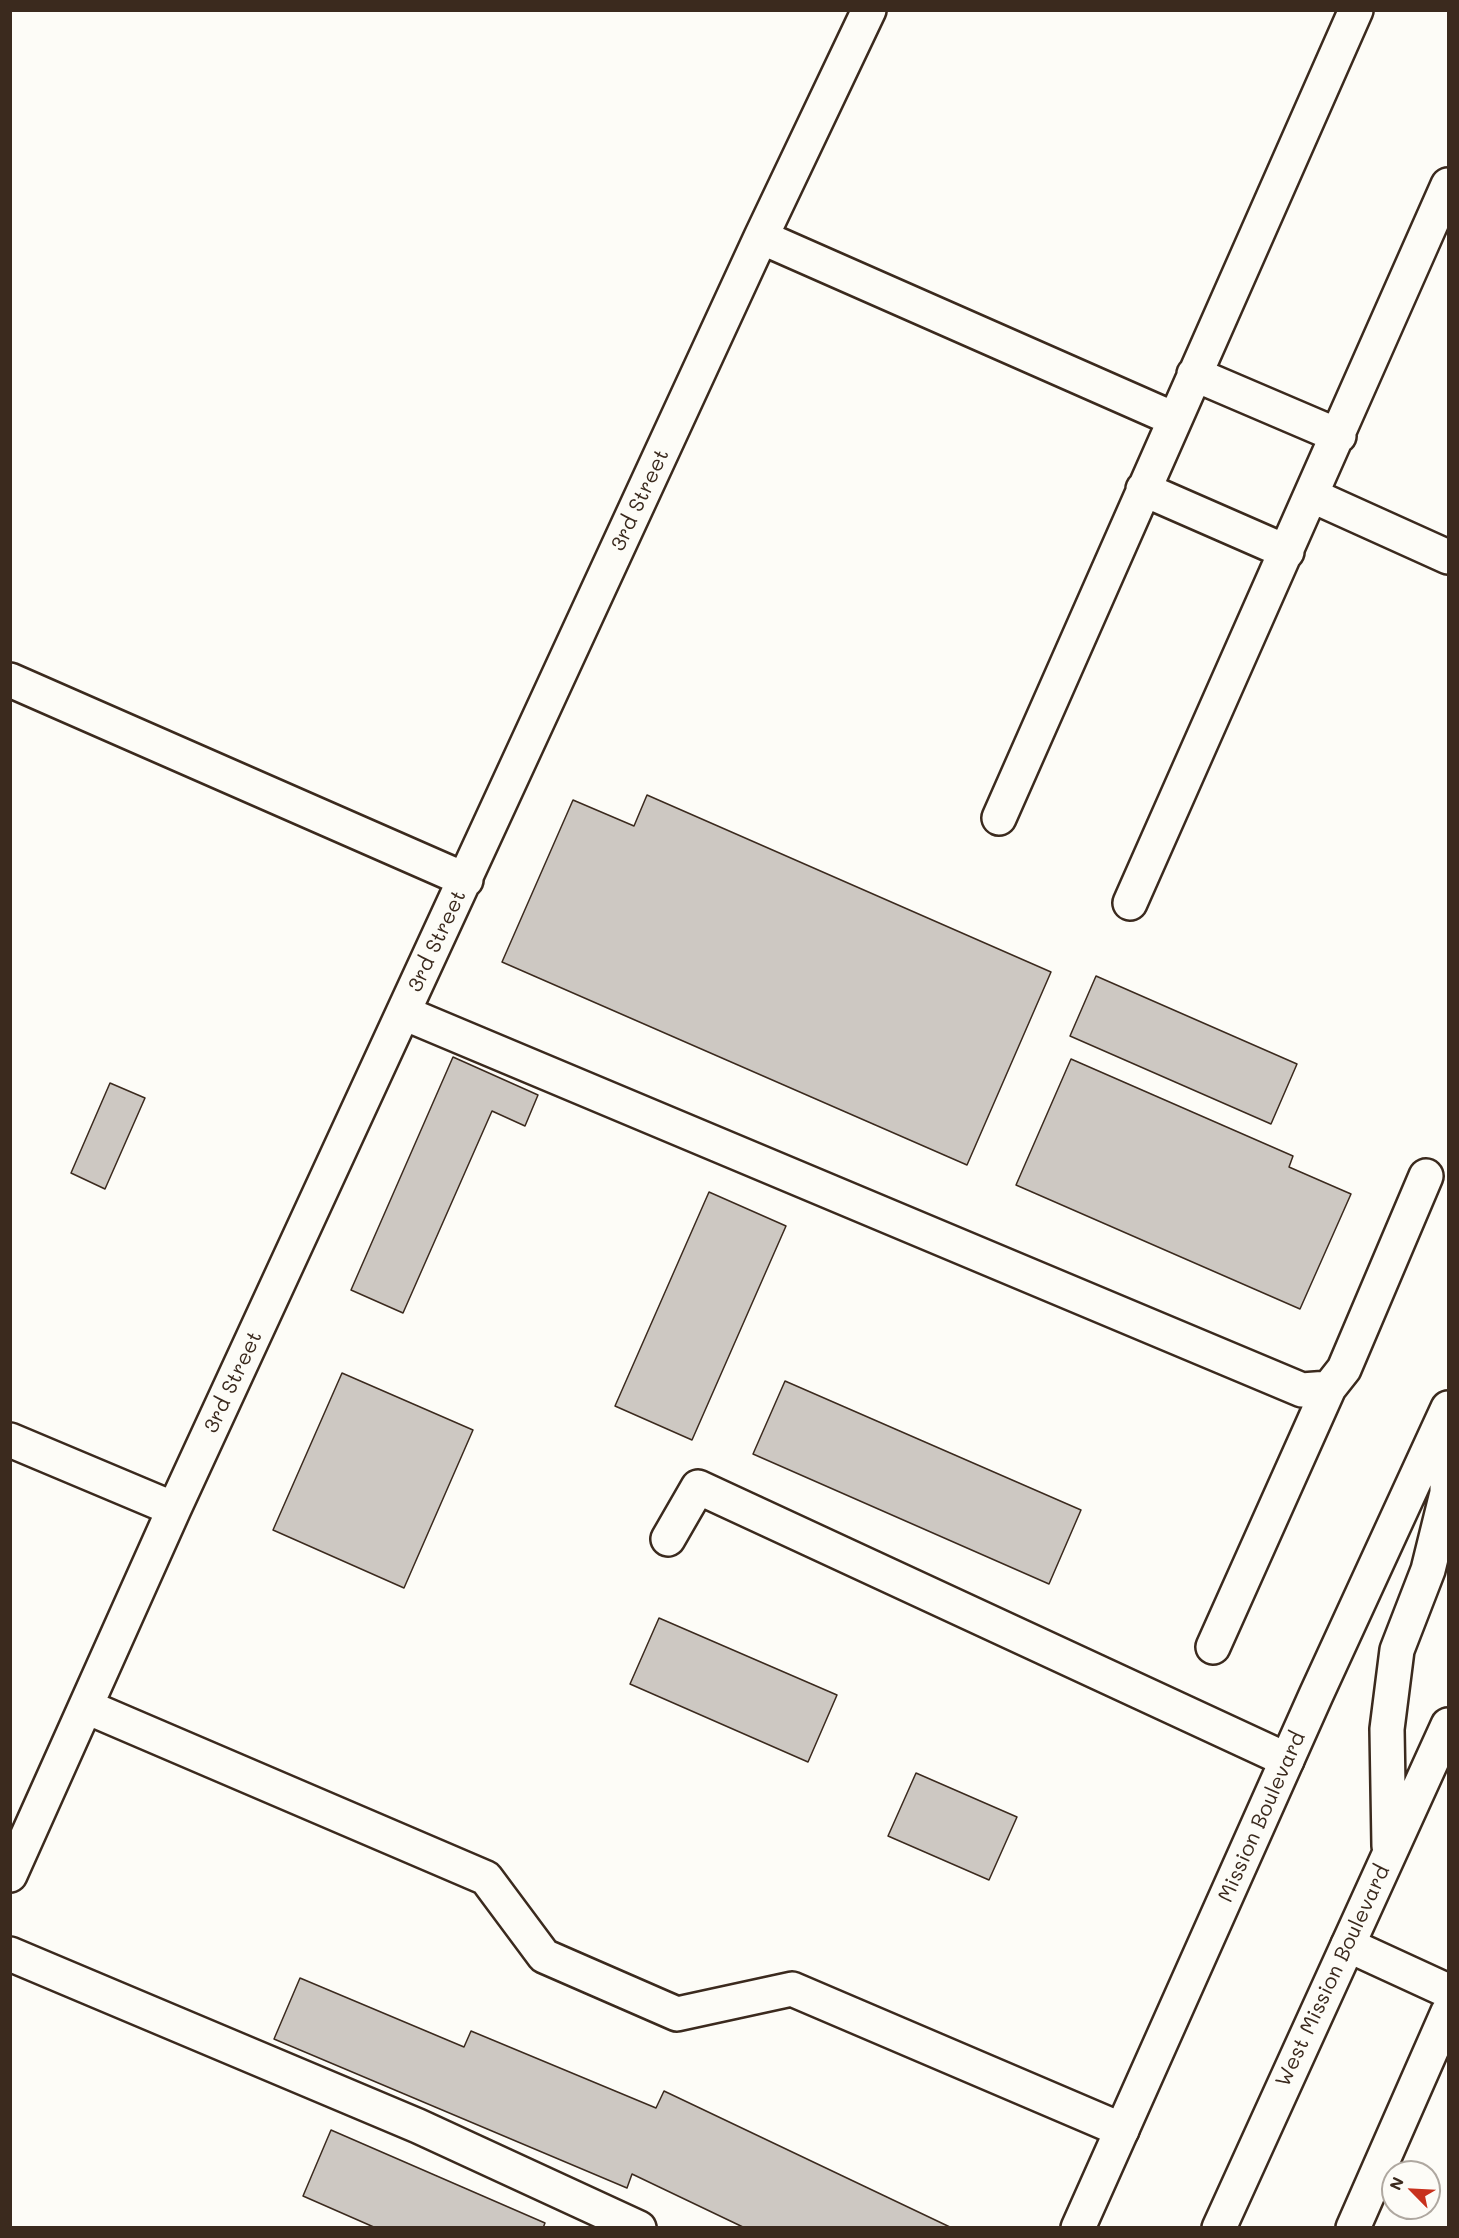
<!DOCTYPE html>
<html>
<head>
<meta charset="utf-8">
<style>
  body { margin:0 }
  #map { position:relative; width:1459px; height:2238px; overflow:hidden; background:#fdfcf7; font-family:Mali,sans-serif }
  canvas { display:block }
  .frame { position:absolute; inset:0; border:12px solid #3b2a1e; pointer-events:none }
  .north { position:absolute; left:1381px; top:2160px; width:60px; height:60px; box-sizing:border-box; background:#fdfcf7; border:2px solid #afa8a0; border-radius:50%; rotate:294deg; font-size:16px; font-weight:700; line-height:24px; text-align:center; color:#3b2a1e }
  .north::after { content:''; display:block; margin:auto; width:21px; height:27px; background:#c8321e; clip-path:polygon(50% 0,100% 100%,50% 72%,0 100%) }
</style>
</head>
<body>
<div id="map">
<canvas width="1459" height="2238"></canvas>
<div class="frame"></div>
<div class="north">N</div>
</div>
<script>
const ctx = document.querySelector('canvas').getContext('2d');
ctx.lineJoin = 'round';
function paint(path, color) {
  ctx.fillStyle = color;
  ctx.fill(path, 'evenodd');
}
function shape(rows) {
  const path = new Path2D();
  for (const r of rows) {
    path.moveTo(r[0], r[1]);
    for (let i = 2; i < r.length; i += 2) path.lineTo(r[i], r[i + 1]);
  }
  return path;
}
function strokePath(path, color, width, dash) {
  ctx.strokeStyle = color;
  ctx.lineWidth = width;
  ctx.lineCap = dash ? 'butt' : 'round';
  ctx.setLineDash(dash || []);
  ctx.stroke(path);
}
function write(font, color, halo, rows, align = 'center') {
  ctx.font = font + ' Mali,sans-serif';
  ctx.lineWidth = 6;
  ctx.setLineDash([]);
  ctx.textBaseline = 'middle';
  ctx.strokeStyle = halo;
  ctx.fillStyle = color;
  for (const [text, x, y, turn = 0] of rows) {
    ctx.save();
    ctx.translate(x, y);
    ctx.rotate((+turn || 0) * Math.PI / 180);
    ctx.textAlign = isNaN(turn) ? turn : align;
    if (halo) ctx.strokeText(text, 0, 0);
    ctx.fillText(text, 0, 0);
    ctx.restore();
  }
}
const building = shape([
  [647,795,1051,972,967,1165,502,962,573,800,634,826,647,795],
  [1096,976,1297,1064,1271,1124,1070,1036,1096,976],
  [453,1057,538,1095,525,1126,492,1111,403,1313,351,1290,453,1057],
  [1071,1059,1293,1156,1289,1167,1351,1194,1300,1309,1016,1185,1071,1059],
  [110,1083,145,1098,105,1189,71,1173,110,1083],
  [709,1192,786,1226,692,1440,615,1406,709,1192],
  [342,1373,473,1430,404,1588,273,1530,342,1373],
  [785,1381,1081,1510,1049,1584,753,1454,785,1381],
  [659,1618,837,1695,808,1762,630,1684,659,1618],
  [916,1773,1017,1817,989,1880,888,1836,916,1773],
  [300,1978,464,2047,471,2031,656,2108,664,2091,952,2228,745,2228,632,2174,627,2188,274,2039,300,1978],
  [331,2130,545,2223,543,2228,376,2228,303,2196,331,2130]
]);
paint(building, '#cdc8c2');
strokePath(building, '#3b2a1e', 1.5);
const minor = shape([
  [761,237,1174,419],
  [1194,374,1339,436],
  [1143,489,1287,552],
  [1313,496,1448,557],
  [10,680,466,880],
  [999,818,1356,10],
  [1130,903,1448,185],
  [404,1013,1302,1390,1329,1388,1344,1369,1426,1176],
  [10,1440,174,1509],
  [668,1539,698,1487,1287,1760],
  [1213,1647,1329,1388],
  [87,1707,486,1878,544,1956,677,2014,792,1989,1122,2130],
  [10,1875,174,1509,761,237,869,10],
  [1348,1945,1448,1991],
  [10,1954,418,2126,639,2228],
  [1353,2228,1448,2012]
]);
const major = shape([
  [1389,1846,1387,1729,1397,1650,1428,1570,1447,1493,1448,1421],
  [1078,2228,1316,1695,1448,1408],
  [1219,2228,1448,1725]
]);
strokePath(minor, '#3b2a1e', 38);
strokePath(major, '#3b2a1e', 38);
strokePath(minor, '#fdfcf7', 33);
strokePath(major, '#fdfcf7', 33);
write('21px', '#3b2a1e', '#fdfcf7', [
  ["3rd Street",640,500,-65],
  ["3rd Street",437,941,-65],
  ["3rd Street",233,1382,-65],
  ["Mission Boulevard",1262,1817,-66],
  ["West Mission Boulevard",1333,1976,-65]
]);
</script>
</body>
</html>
